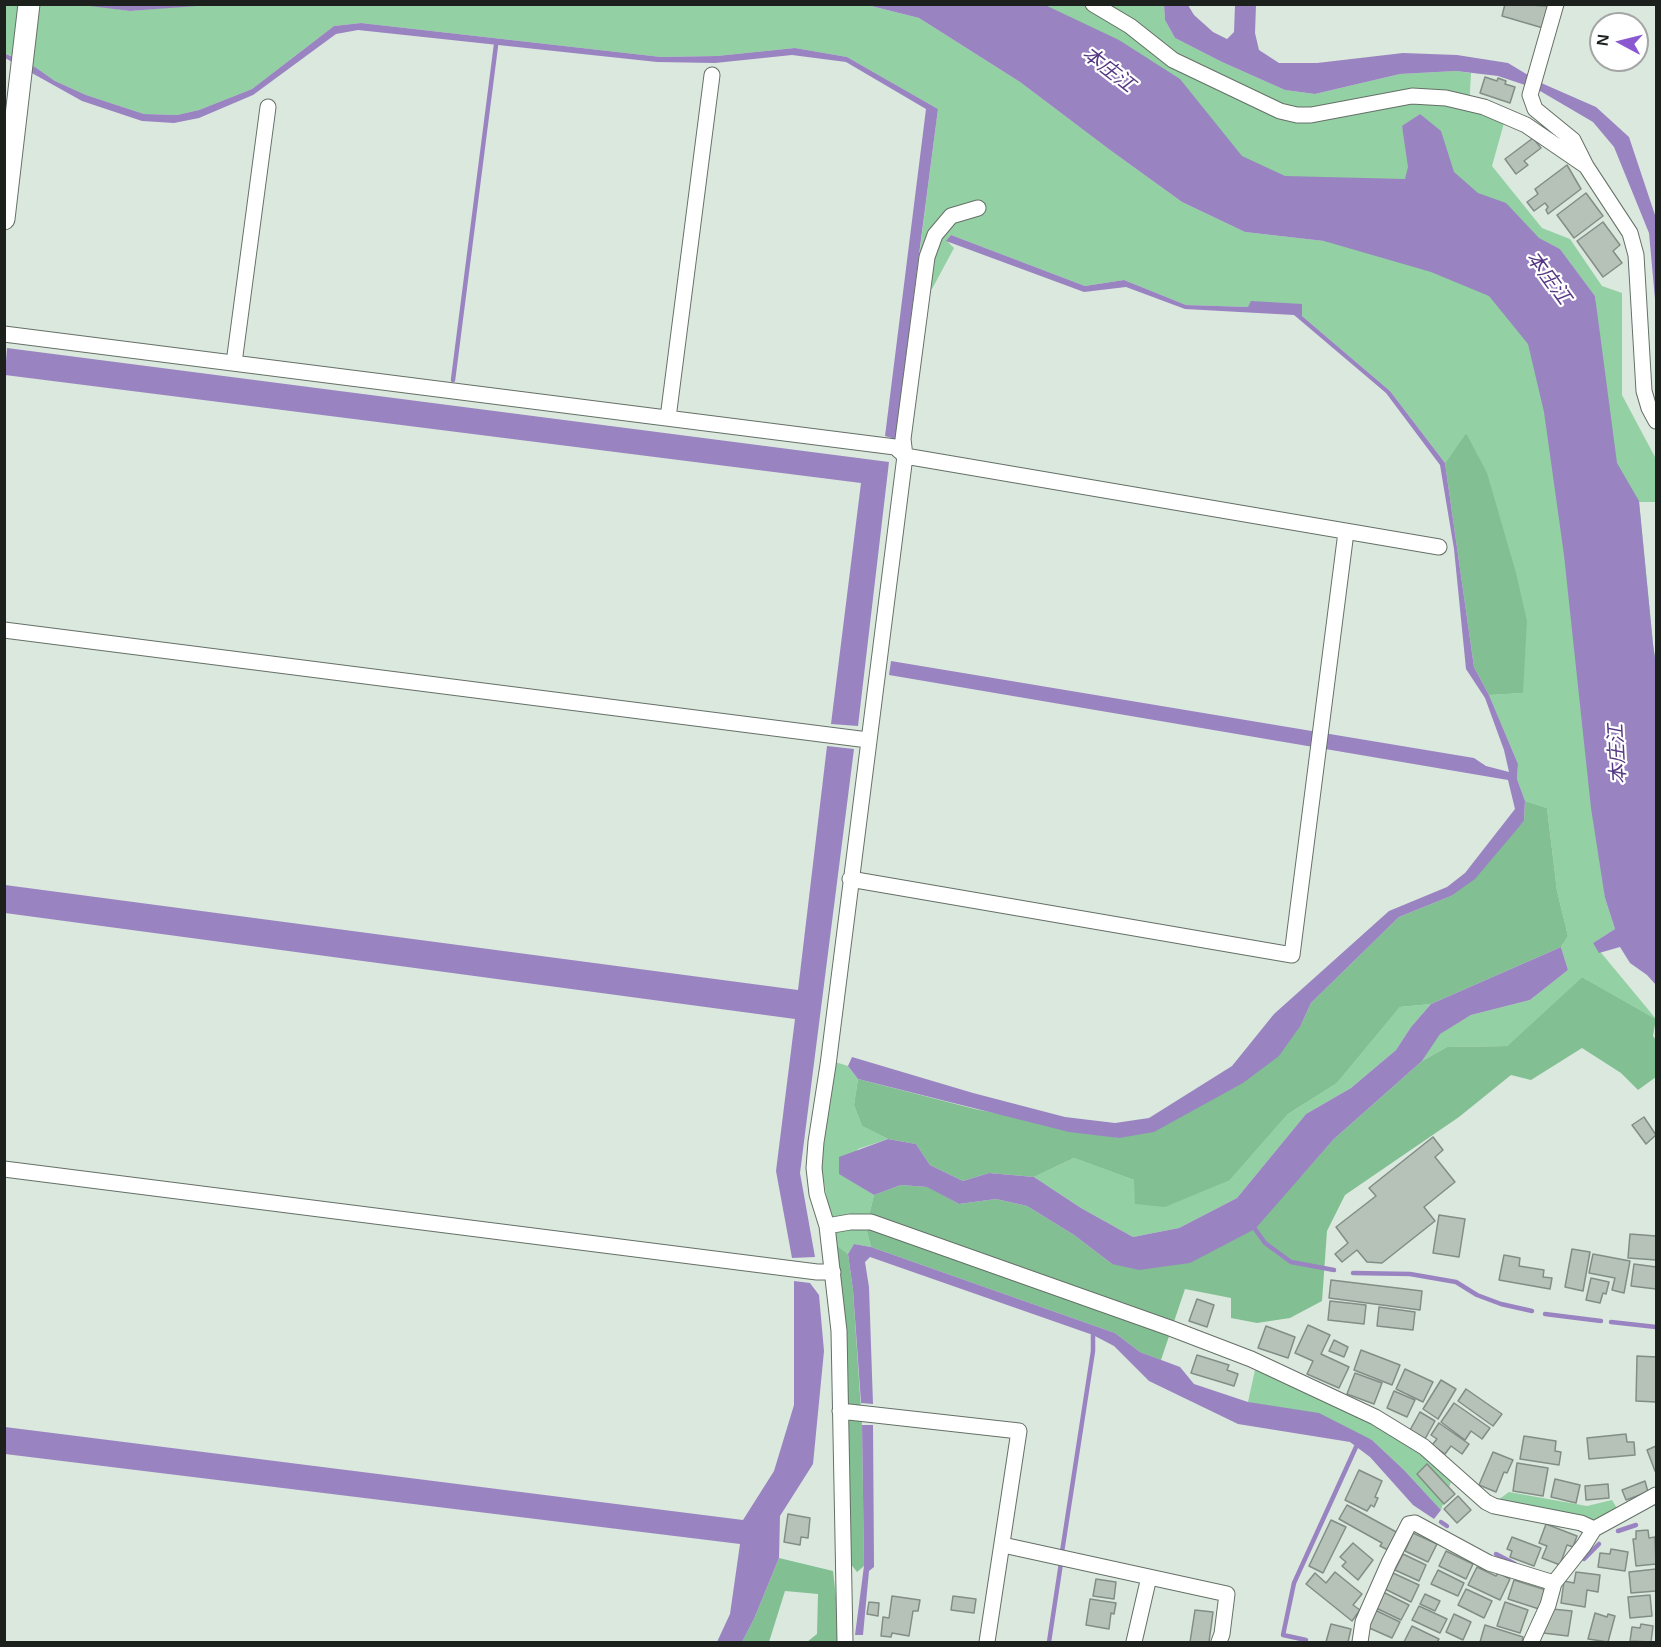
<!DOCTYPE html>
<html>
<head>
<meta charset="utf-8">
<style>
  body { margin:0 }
  #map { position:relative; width:1661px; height:1647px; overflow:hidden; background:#dbe8de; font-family:Helvetica,sans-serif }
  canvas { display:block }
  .frame { position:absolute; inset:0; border:6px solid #1c211d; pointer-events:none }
  .north { position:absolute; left:1589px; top:12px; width:60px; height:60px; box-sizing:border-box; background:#fff; border:2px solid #a4a6a5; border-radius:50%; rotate:277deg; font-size:16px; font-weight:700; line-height:24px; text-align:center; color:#1c211d }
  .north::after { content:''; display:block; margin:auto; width:21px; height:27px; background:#8a58d1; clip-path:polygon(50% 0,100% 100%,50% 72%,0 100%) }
</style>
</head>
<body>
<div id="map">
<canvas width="1661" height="1647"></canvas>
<div class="frame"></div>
<div class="north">N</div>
</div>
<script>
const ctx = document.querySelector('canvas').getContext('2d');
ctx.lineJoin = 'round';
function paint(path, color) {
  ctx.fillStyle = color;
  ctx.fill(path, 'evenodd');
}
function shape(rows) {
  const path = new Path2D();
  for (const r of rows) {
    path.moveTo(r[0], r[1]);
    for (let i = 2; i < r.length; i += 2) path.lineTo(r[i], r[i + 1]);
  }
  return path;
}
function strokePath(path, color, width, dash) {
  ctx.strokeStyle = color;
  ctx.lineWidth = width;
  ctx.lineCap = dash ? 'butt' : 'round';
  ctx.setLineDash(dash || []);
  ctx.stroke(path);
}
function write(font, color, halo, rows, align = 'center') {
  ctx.font = font + ' Helvetica,"Noto Sans JP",sans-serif';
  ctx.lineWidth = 4.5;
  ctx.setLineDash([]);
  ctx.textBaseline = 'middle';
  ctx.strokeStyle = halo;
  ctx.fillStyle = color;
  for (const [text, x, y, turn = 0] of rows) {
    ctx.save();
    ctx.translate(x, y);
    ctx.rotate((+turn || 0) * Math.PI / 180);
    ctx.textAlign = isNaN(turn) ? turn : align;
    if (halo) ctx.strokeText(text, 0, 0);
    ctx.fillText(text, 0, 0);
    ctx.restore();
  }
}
paint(shape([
  [82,4,130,11,210,4,867,5,919,18,1020,82,1110,150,1182,202,1245,232,1324,241,1447,247,1559,367,1605,898,1615,929,1593,943,1656,1019,1582,977,1507,1046,1447,1047,1422,1061,1439,1034,1471,1015,1530,1000,1568,970,1561,947,1568,936,1557,891,1547,808,1525,801,1517,779,1518,764,1489,695,1523,693,1466,433,1445,463,1390,391,1302,316,1302,304,1248,307,1186,305,1124,280,1085,286,951,235,947,241,954,248,932,289,915,288,938,109,847,57,795,48,717,56,661,57,361,23,334,26,252,89,199,110,177,115,144,114,86,95,55,81,35,67,5,53,4,5],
  [1045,5,1164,5,1165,20,1175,38,1222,62,1285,90,1315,94,1400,74,1456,71,1471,73,1469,108,1504,123,1492,166,1542,228,1570,239,1602,286,1622,293,1622,395,1656,459,1656,502,1639,502,1653,644,1656,665,1656,894,1595,296,1560,249,1451,194,1420,114,1402,127,1425,184,1279,190],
  [1431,1004,1411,1027,1396,1050,1351,1088,1306,1114,1237,1198,1179,1228,1133,1237,1081,1208,1034,1177,1074,1158,1134,1180,1230,1180,1288,1114,1337,1083,1400,1007],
  [835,1062,848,1066,858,1079,854,1105,862,1126,888,1139,858,1149,840,1174,874,1195,866,1228,871,1247,854,1244,848,1254,835,1244,821,1165],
  [1255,1370,1371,1421,1419,1452,1451,1482,1441,1510,1404,1470,1372,1440,1248,1402],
  [1509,1492,1587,1506,1612,1500,1618,1510,1596,1521,1498,1500]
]), '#93d0a3');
paint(shape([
  [1466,433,1487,473,1516,573,1527,621,1523,693,1489,695,1474,667,1445,463],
  [1525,801,1547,808,1557,891,1568,936,1561,947,1431,1004,1400,1007,1337,1083,1288,1114,1230,1180,1165,1207,1135,1204,1134,1180,1074,1158,1034,1177,989,1173,963,1181,930,1165,916,1144,888,1139,862,1126,854,1105,858,1079,975,1109,1119,1138,1301,1025,1311,1003,1399,917,1451,896,1524,821],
  [1582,977,1656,1019,1653,1036,1656,1040,1656,1077,1638,1090,1621,1073,1582,1048,1531,1080,1511,1075,1459,1117,1345,1195,1327,1231,1322,1301,1290,1318,1257,1323,1231,1318,1231,1298,1185,1289,1161,1360,1140,1352,1115,1333,871,1247,866,1228,874,1195,901,1185,928,1187,959,1204,996,1199,1027,1206,1074,1235,1112,1264,1302,1175,1334,1139,1422,1061,1447,1047,1507,1046],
  [835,1244,848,1254,853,1290,862,1425,864,1566,857,1572,850,1563,842,1292],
  [779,1558,833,1571,840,1632,839,1642,807,1642,817,1634,818,1594,785,1591,769,1642,742,1642,754,1619]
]), '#82c093');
paint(shape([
  [82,5,210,4,210,5,130,11],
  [867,5,1045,5,1119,40,1180,79,1242,156,1285,176,1405,179,1408,167,1402,126,1420,114,1441,131,1454,172,1478,193,1506,203,1539,238,1560,249,1595,296,1617,463,1639,501,1653,644,1656,665,1656,985,1647,975,1630,963,1620,947,1599,953,1593,943,1615,929,1605,898,1591,808,1564,555,1544,412,1528,344,1489,296,1431,272,1324,241,1245,232,1182,202,1110,150,1020,82,919,18],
  [1164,5,1188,5,1194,15,1213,32,1227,39,1234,32,1235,5,1256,5,1255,33,1259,50,1279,63,1317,63,1403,53,1457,55,1508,63,1528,75,1525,85,1498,76,1456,71,1400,74,1315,94,1285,90,1222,62,1175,38,1165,20],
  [361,23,661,57,717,56,795,48,847,57,938,109,895,439,885,436,926,109,846,62,792,55,715,63,657,62,358,30,336,34,253,95,199,118,174,123,142,121,82,101,5,58,4,53,35,67,55,81,86,95,144,114,177,115,199,110,252,89,334,26],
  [1539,82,1596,107,1629,137,1656,218,1656,310,1649,233,1614,147,1593,122,1535,88],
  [951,235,1085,286,1124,280,1186,305,1248,307,1251,301,1302,304,1302,316,1390,391,1445,463,1474,667,1489,695,1518,764,1517,779,1525,801,1524,821,1475,879,1451,896,1399,917,1311,1003,1301,1025,1279,1056,1243,1083,1154,1132,1119,1138,1069,1132,858,1079,848,1066,852,1057,973,1093,1065,1117,1115,1123,1149,1118,1232,1066,1274,1014,1389,911,1447,887,1465,873,1515,809,1508,780,889,675,891,661,1474,758,1486,766,1509,772,1504,750,1485,698,1466,669,1454,549,1440,465,1386,393,1294,315,1185,309,1126,287,1084,292,946,241],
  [7,348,889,462,858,726,831,724,861,483,5,375],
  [827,746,854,749,800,1173,815,1257,792,1258,776,1171,795,1019,5,913,5,885,798,990],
  [1561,947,1568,970,1530,1000,1471,1015,1440,1034,1422,1061,1334,1139,1255,1229,1190,1263,1139,1270,1112,1264,1074,1235,1027,1206,996,1199,959,1204,927,1187,901,1185,874,1195,839,1174,839,1157,888,1139,916,1144,930,1165,963,1181,989,1173,1034,1177,1081,1208,1133,1237,1179,1228,1237,1198,1306,1114,1351,1088,1396,1050,1411,1027,1431,1004],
  [854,1244,871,1247,1115,1333,1140,1352,1180,1367,1194,1384,1248,1402,1319,1413,1372,1440,1404,1470,1441,1510,1434,1519,1413,1505,1370,1457,1350,1442,1238,1424,1149,1381,1114,1346,1093,1335,870,1257,865,1262,869,1287,873,1404,861,1403,853,1290,848,1254],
  [794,1281,810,1283,819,1295,824,1351,813,1464,780,1516,779,1558,754,1619,742,1642,717,1642,730,1614,740,1544,5,1454,5,1427,743,1520,774,1471,794,1405],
  [862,1425,873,1425,874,1567,869,1571,863,1635,855,1635,864,1566]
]), '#9984c1');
strokePath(shape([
  [453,380,496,45],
  [1255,1229,1265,1243,1291,1262,1334,1270],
  [1353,1273,1410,1274,1456,1282,1477,1295,1501,1304,1532,1311],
  [1545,1314,1601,1321],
  [1611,1322,1656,1327],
  [1441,1522,1447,1526],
  [1618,1531,1636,1525],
  [1062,1552,1093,1351,1093,1335],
  [1496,1554,1515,1564],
  [1584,1559,1599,1544],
  [1049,1642,1061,1563],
  [1305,1642,1306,1640,1283,1635,1294,1583,1356,1447]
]), '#9984c1', 4.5);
const building = shape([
  [1505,4,1550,6,1543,28,1502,16,1505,4],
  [1485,77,1497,81,1498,78,1506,81,1505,84,1515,87,1510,103,1480,93,1485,77],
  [1533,138,1541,148,1524,161,1528,165,1516,174,1505,159,1533,138],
  [1567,165,1581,189,1548,214,1546,210,1548,207,1545,203,1534,211,1527,202,1538,194,1535,189,1567,165],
  [1586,193,1603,216,1574,238,1557,215,1586,193],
  [1603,222,1620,245,1613,251,1622,263,1603,277,1577,241,1603,222],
  [1644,1117,1656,1135,1646,1144,1632,1125,1644,1117],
  [1433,1137,1443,1150,1435,1157,1455,1182,1424,1207,1435,1221,1382,1263,1367,1262,1357,1250,1342,1262,1335,1254,1348,1243,1336,1227,1376,1196,1369,1188,1433,1137],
  [1439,1215,1465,1219,1459,1257,1433,1253,1439,1215],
  [1630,1234,1656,1236,1656,1260,1628,1258,1630,1234],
  [1572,1249,1590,1252,1583,1291,1565,1287,1572,1249],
  [1593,1254,1630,1261,1624,1293,1612,1290,1615,1278,1589,1273,1593,1254],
  [1504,1255,1520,1258,1519,1266,1544,1270,1543,1277,1552,1278,1550,1289,1499,1280,1504,1255],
  [1634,1264,1656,1267,1656,1289,1631,1286,1634,1264],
  [1591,1278,1609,1282,1606,1294,1603,1293,1600,1303,1586,1300,1591,1278],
  [1331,1280,1422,1291,1420,1310,1329,1298,1331,1280],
  [1197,1299,1214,1305,1207,1327,1189,1321,1197,1299],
  [1330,1301,1366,1305,1364,1324,1328,1320,1330,1301],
  [1379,1307,1415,1312,1413,1330,1377,1326,1379,1307],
  [1308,1325,1330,1335,1321,1354,1349,1367,1339,1388,1307,1374,1313,1361,1295,1353,1308,1325],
  [1266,1326,1295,1337,1288,1358,1258,1348,1266,1326],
  [1334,1340,1348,1347,1344,1357,1329,1351,1334,1340],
  [1361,1350,1400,1365,1392,1385,1354,1370,1361,1350],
  [1197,1355,1229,1365,1227,1370,1238,1374,1234,1386,1191,1373,1197,1355],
  [1637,1356,1656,1357,1656,1402,1636,1401,1637,1356],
  [1405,1369,1433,1382,1423,1402,1396,1389,1405,1369],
  [1355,1373,1382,1383,1374,1404,1347,1394,1355,1373],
  [1441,1380,1456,1389,1438,1419,1423,1409,1441,1380],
  [1466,1389,1502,1414,1493,1426,1458,1401,1466,1389],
  [1394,1391,1415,1400,1407,1417,1387,1408,1394,1391],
  [1454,1403,1490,1428,1482,1439,1471,1431,1465,1440,1441,1422,1454,1403],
  [1420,1412,1435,1421,1425,1439,1410,1430,1420,1412],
  [1439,1423,1469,1444,1462,1454,1451,1446,1445,1454,1432,1445,1437,1439,1431,1435,1439,1423],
  [1626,1434,1627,1442,1634,1442,1635,1455,1589,1459,1587,1438,1626,1434],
  [1524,1436,1556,1441,1555,1451,1561,1452,1559,1465,1520,1459,1524,1436],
  [1656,1446,1656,1470,1655,1471,1647,1450,1656,1446],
  [1493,1452,1513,1460,1507,1473,1504,1472,1496,1492,1479,1485,1493,1452],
  [1517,1463,1548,1468,1543,1496,1513,1491,1517,1463],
  [1427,1464,1455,1494,1444,1504,1417,1474,1427,1464],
  [1359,1470,1382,1481,1375,1497,1378,1498,1374,1507,1371,1505,1367,1511,1345,1500,1359,1470],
  [1555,1479,1580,1485,1576,1503,1551,1497,1555,1479],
  [1645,1481,1648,1492,1626,1500,1622,1490,1645,1481],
  [1608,1484,1609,1498,1586,1500,1585,1486,1608,1484],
  [1458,1496,1471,1510,1457,1523,1444,1509,1458,1496],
  [1347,1505,1398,1533,1388,1550,1380,1546,1382,1543,1339,1519,1347,1505],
  [788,1514,810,1518,808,1538,801,1537,800,1545,784,1542,788,1514],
  [1331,1520,1346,1527,1323,1573,1309,1566,1331,1520],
  [1546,1524,1577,1536,1573,1547,1567,1545,1560,1565,1542,1558,1547,1546,1539,1543,1546,1524],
  [1648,1530,1649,1538,1655,1537,1656,1564,1636,1566,1633,1539,1636,1539,1636,1531,1648,1530],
  [1413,1533,1437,1544,1428,1562,1405,1551,1413,1533],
  [1512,1537,1541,1548,1534,1566,1510,1557,1512,1551,1507,1549,1512,1537],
  [1353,1543,1373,1560,1358,1580,1342,1566,1346,1562,1340,1557,1353,1543],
  [1611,1549,1628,1552,1625,1571,1598,1567,1600,1553,1610,1554,1611,1549],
  [1446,1551,1473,1564,1466,1579,1439,1566,1446,1551],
  [1403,1554,1426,1565,1419,1581,1395,1570,1403,1554],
  [1477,1567,1496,1576,1498,1573,1510,1579,1500,1600,1468,1585,1477,1567],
  [1656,1569,1656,1591,1631,1593,1629,1572,1656,1569],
  [1438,1570,1464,1583,1458,1596,1431,1584,1438,1570],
  [1335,1572,1362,1594,1353,1605,1360,1610,1352,1621,1306,1584,1315,1573,1326,1583,1335,1572],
  [1576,1572,1600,1575,1598,1592,1587,1590,1585,1607,1561,1603,1564,1581,1574,1583,1576,1572],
  [1393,1573,1419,1585,1411,1602,1385,1589,1393,1573],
  [1096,1579,1116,1582,1114,1599,1093,1596,1096,1579],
  [1514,1580,1546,1590,1539,1609,1508,1599,1514,1580],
  [1466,1589,1492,1601,1484,1618,1458,1605,1466,1589],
  [1383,1592,1409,1605,1401,1620,1376,1608,1383,1592],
  [1425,1594,1440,1601,1435,1611,1420,1604,1425,1594],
  [1650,1595,1652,1616,1630,1618,1628,1597,1650,1595],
  [892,1596,920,1600,918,1611,913,1611,909,1636,892,1633,891,1637,881,1636,883,1617,889,1618,892,1596],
  [953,1596,976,1599,974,1613,951,1610,953,1596],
  [1090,1599,1116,1603,1114,1614,1111,1613,1109,1629,1086,1625,1090,1599],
  [869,1602,879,1603,878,1616,867,1614,869,1602],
  [1505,1602,1528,1610,1520,1633,1497,1626,1505,1602],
  [1419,1606,1447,1619,1440,1633,1412,1620,1419,1606],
  [1552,1609,1572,1611,1568,1636,1543,1633,1552,1609],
  [1195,1610,1213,1612,1209,1642,1190,1642,1195,1610],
  [1375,1610,1400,1622,1392,1638,1367,1627,1375,1610],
  [1595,1613,1607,1617,1608,1614,1615,1616,1608,1642,1588,1639,1595,1613],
  [1454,1614,1471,1622,1463,1640,1446,1632,1454,1614],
  [1331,1624,1351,1629,1348,1642,1326,1642,1331,1624],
  [1641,1624,1653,1626,1651,1642,1630,1641,1632,1627,1640,1628,1641,1624],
  [1485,1625,1523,1637,1522,1642,1480,1642,1485,1625],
  [1412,1626,1439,1639,1437,1642,1404,1642,1412,1626]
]);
paint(building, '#b6c2b8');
strokePath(building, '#828e85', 1.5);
const street = shape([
  [1093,4,1130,26,1173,60,1280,111,1297,115,1311,115,1412,96,1446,98,1484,107,1526,125,1586,166],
  [1556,4,1530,95,1535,109,1573,140,1586,166,1630,233,1636,255,1644,391,1649,408,1656,421],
  [4,334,895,447,905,456,1439,547],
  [234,363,268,107],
  [668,418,712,75],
  [4,630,868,740],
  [850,879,1292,955,1346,532],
  [4,1169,817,1272,833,1272],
  [827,1226,850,1222,871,1222,1170,1328,1251,1359,1375,1417,1424,1447,1486,1502,1494,1506,1581,1523,1594,1529],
  [840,1411,1019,1431,987,1642],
  [1003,1545,1227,1594,1222,1634,1219,1642],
  [845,1642,839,1331,827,1226,817,1194,814,1168,816,1142,828,1065,905,456,903,439,927,257,935,235,951,216,978,208],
  [1134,1642,1149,1577],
  [1360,1642,1363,1622,1389,1563,1409,1524,1415,1523,1489,1563,1554,1583],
  [1531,1642,1548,1605,1554,1583,1584,1545,1594,1529,1656,1495]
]);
const secondary = shape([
  [4,219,29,4]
]);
strokePath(street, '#657067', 17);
strokePath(secondary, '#657067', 23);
strokePath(street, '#fff', 15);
strokePath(secondary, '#fff', 21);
write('italic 20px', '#563983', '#fff', [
  ["本庄江",1108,70,38],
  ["本庄江",1548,278,54],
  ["本庄江",1618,754,-93]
]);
</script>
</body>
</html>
